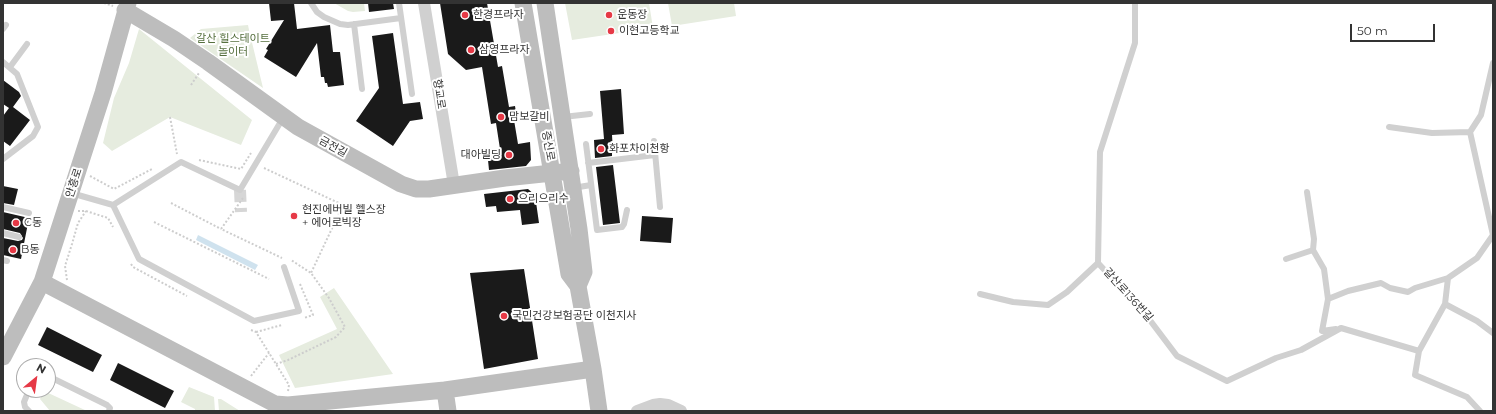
<!DOCTYPE html>
<html>
<head>
<meta charset="utf-8">
<style>
  body { margin:0 }
  #map { position:relative; width:1496px; height:414px; overflow:hidden; background:#fff; font-family:Montserrat,sans-serif }
  canvas { display:block }
  .frame { position:absolute; inset:0; border:4px solid #333; pointer-events:none }
  .north { position:absolute; left:16px; top:358px; width:40px; height:40px; box-sizing:border-box; background:#fff; border:1px solid #adadad; border-radius:50%; rotate:29deg; font-size:11px; font-weight:700; line-height:16px; text-align:center; color:#333 }
  .north::after { content:''; display:block; margin:auto; width:14px; height:18px; background:#e63946; clip-path:polygon(50% 0,100% 100%,50% 72%,0 100%) }
  .scale { position:absolute; left:1350px; top:24px; width:85px; height:18px; box-sizing:border-box; border:2px solid #333; border-top:0; padding-left:5px; font-size:12px; line-height:14px; white-space:nowrap; color:#333; -webkit-text-stroke:3px #fff; paint-order:stroke }
</style>
</head>
<body>
<div id="map">
<canvas width="1496" height="414"></canvas>
<div class="frame"></div>
<div class="north">N</div>
<div class="scale">50 m</div>
</div>
<script>
const ctx = document.querySelector('canvas').getContext('2d');
ctx.lineJoin = 'round';
function paint(path, color) {
  ctx.fillStyle = color;
  ctx.fill(path, 'evenodd');
}
function shape(rows) {
  const path = new Path2D();
  for (const r of rows) {
    path.moveTo(r[0], r[1]);
    for (let i = 2; i < r.length; i += 2) path.lineTo(r[i], r[i + 1]);
  }
  return path;
}
function strokePath(path, color, width, dash) {
  ctx.strokeStyle = color;
  ctx.lineWidth = width;
  ctx.lineCap = dash ? 'butt' : 'round';
  ctx.setLineDash(dash || []);
  ctx.stroke(path);
}
function write(font, color, halo, rows, align = 'center') {
  ctx.font = font + ' Montserrat,"Noto Sans KR",sans-serif';
  ctx.lineWidth = 4;
  ctx.setLineDash([]);
  ctx.textBaseline = 'middle';
  ctx.strokeStyle = halo;
  ctx.fillStyle = color;
  for (const [text, x, y, turn = 0] of rows) {
    ctx.save();
    ctx.translate(x, y);
    ctx.rotate((+turn || 0) * Math.PI / 180);
    ctx.textAlign = isNaN(turn) ? turn : align;
    if (halo) ctx.strokeText(text, 0, 0);
    ctx.fillText(text, 0, 0);
    ctx.restore();
  }
}
paint(shape([
  [334,3,364,3,365,11,353,12,348,11],
  [565,3,649,3,653,28,572,40],
  [668,3,734,3,736,16,672,26],
  [248,25,249,30,263,88,190,38,201,29],
  [139,29,252,120,241,145,170,117,112,151,103,143,114,98,129,63],
  [334,288,393,374,295,388,279,355,337,329,320,297],
  [189,387,214,397,215,411,195,411,195,409,181,402],
  [44,391,87,411,50,411,40,399],
  [218,399,221,399,240,411,219,411]
]), '#e6ecdf');
paint(shape([
  [198,235,258,265,255,270,196,240]
]), '#cfe2ee');
paint(shape([
  [269,3,294,3,297,29,330,25,333,52,340,52,344,85,328,87,327,83,325,83,324,77,321,77,317,43,296,77,264,57,268,50,266,49,284,20,271,21],
  [368,3,393,3,394,9,369,12],
  [440,3,487,3,498,67,502,66,509,107,515,106,517,119,514,120,518,144,530,142,531,160,526,166,489,170,487,150,500,149,496,123,491,124,482,67,466,70,448,54],
  [393,33,403,104,420,102,423,119,410,121,393,146,356,121,379,88,372,36],
  [3,80,19,92,21,96,13,107,30,120,10,146,3,141,3,116,9,108,3,104],
  [621,89,624,134,612,135,613,152,612,153,612,156,595,158,594,140,604,139,600,91],
  [613,165,620,223,603,225,596,167],
  [3,186,18,189,14,205,3,203],
  [528,189,535,195,539,223,522,225,520,210,497,212,496,206,486,207,484,194],
  [3,212,29,218,21,259,3,255,3,238,18,241,22,240,23,238,20,233,3,229],
  [642,216,673,218,671,243,640,241],
  [524,269,538,359,484,369,470,273],
  [47,327,102,355,93,372,38,345],
  [118,363,174,391,165,408,110,380]
]), '#1a1a1a');
strokePath(shape([
  [240,190,241,212]
]), '#d6d6d6', 12, [12, 6]);
strokePath(shape([
  [104,3,113,6],
  [191,85,199,73],
  [170,117,177,154],
  [199,160,241,169,251,153],
  [264,168,343,205,311,273],
  [90,176,114,189,152,169],
  [243,198,221,229,282,258],
  [171,203,221,229],
  [78,211,86,211,108,218,113,227],
  [154,222,269,279],
  [131,264,133,267,187,296],
  [67,280,65,266,72,244,78,223,86,211],
  [300,284,313,315,304,318],
  [251,330,256,332,289,385,288,391],
  [256,332,282,325],
  [276,364,288,360,336,337,345,327,329,298,311,273,291,260],
  [251,376,269,353]
]), '#cdcdcd', 2, [2, 2]);
strokePath(shape([
  [311,3,317,12,324,17,340,24,348,25,401,18],
  [399,3,412,94],
  [1135,3,1135,43,1100,152,1098,263,1146,315,1177,356,1227,381,1276,358,1301,350,1341,328,1419,351,1415,375,1467,397,1480,411],
  [354,24,362,89],
  [3,29,6,25],
  [3,62,17,74,38,127,33,136,3,159],
  [10,67,27,44],
  [563,117,590,114],
  [1389,127,1432,133,1470,132],
  [654,141,660,207],
  [586,144,597,230,622,227,624,224,627,210],
  [588,163,655,155],
  [573,188,591,185],
  [1307,192,1314,239,1313,250],
  [71,193,113,205,181,162,240,190,283,118],
  [113,205,139,259,254,321,299,311,284,267],
  [3,207,29,213],
  [3,233,19,237],
  [1286,259,1313,250,1324,269,1328,299,1322,331,1336,329],
  [3,260,7,261],
  [980,294,1013,302,1048,305,1067,292,1098,263],
  [1328,299,1348,291,1381,283,1390,288,1408,292,1415,288,1448,278],
  [1445,304,1477,321,1493,333],
  [1419,351,1445,304,1448,278,1477,258,1493,235,1470,132,1481,115,1493,63],
  [48,376,107,405,110,408,109,411],
  [29,411,25,407,24,402,29,390]
]), '#d0d0d0', 6);
strokePath(shape([
  [424,3,454,185],
  [637,411,653,405,660,404,668,405,681,411]
]), '#d0d0d0', 12);
strokePath(shape([
  [523,3,569,274,578,286,593,369,599,411],
  [545,3,579,229,584,272,578,286],
  [125,10,174,39,208,62,298,127,401,184,416,189,429,189,505,178,571,171],
  [42,282,275,404,288,405,445,390,593,369],
  [3,357,42,282,103,93,128,3],
  [445,390,448,411]
]), '#bdbdbd', 17);
for (const [x, y, r, color] of [
  [465,15,4,"#e63946"],
  [609,15,4,"#e63946"],
  [611,31,4,"#e63946"],
  [471,50,4,"#e63946"],
  [501,117,4,"#e63946"],
  [601,149,4,"#e63946"],
  [509,155,4,"#e63946"],
  [510,199,4,"#e63946"],
  [294,216,4,"#e63946"],
  [16,223,4,"#e63946"],
  [13,250,4,"#e63946"],
  [504,316,4,"#e63946"]
]) {
  const dot = new Path2D();
  dot.arc(x, y, r, 0, 2 * Math.PI);
  ctx.fillStyle = color;
  ctx.fill(dot);
  strokePath(dot, '#fff', 1.5);
}
write('11px', '#333', '#fff', [
  ["한경프라자",473,15],
  ["운동장",617,15],
  ["이현고등학교",619,31],
  ["삼영프라자",479,50],
  ["맘보갈비",509,117],
  ["화포차이천항",609,149],
  ["대아빌딩",501,155,"right"],
  ["으리으리수",518,199],
  ["현진에버빌 헬스장",302,210],
  ["+ 에어로빅장",302,223],
  ["C동",24,223],
  ["B동",21,250],
  ["국민건강보험공단 이천지사",512,316]
], 'left');
write('11px', '#56703f', '#fff', [
  ["갈산 힐스테이트",233,39],
  ["놀이터",233,52]
]);
write('11px', '#333', '#fff', [
  ["향교로",439,94,81],
  ["증신로",548,146,80],
  ["금전길",333,147,29],
  ["안흥로",74,183,-72],
  ["갈산로136번길",1128,295,48]
]);
</script>
</body>
</html>
